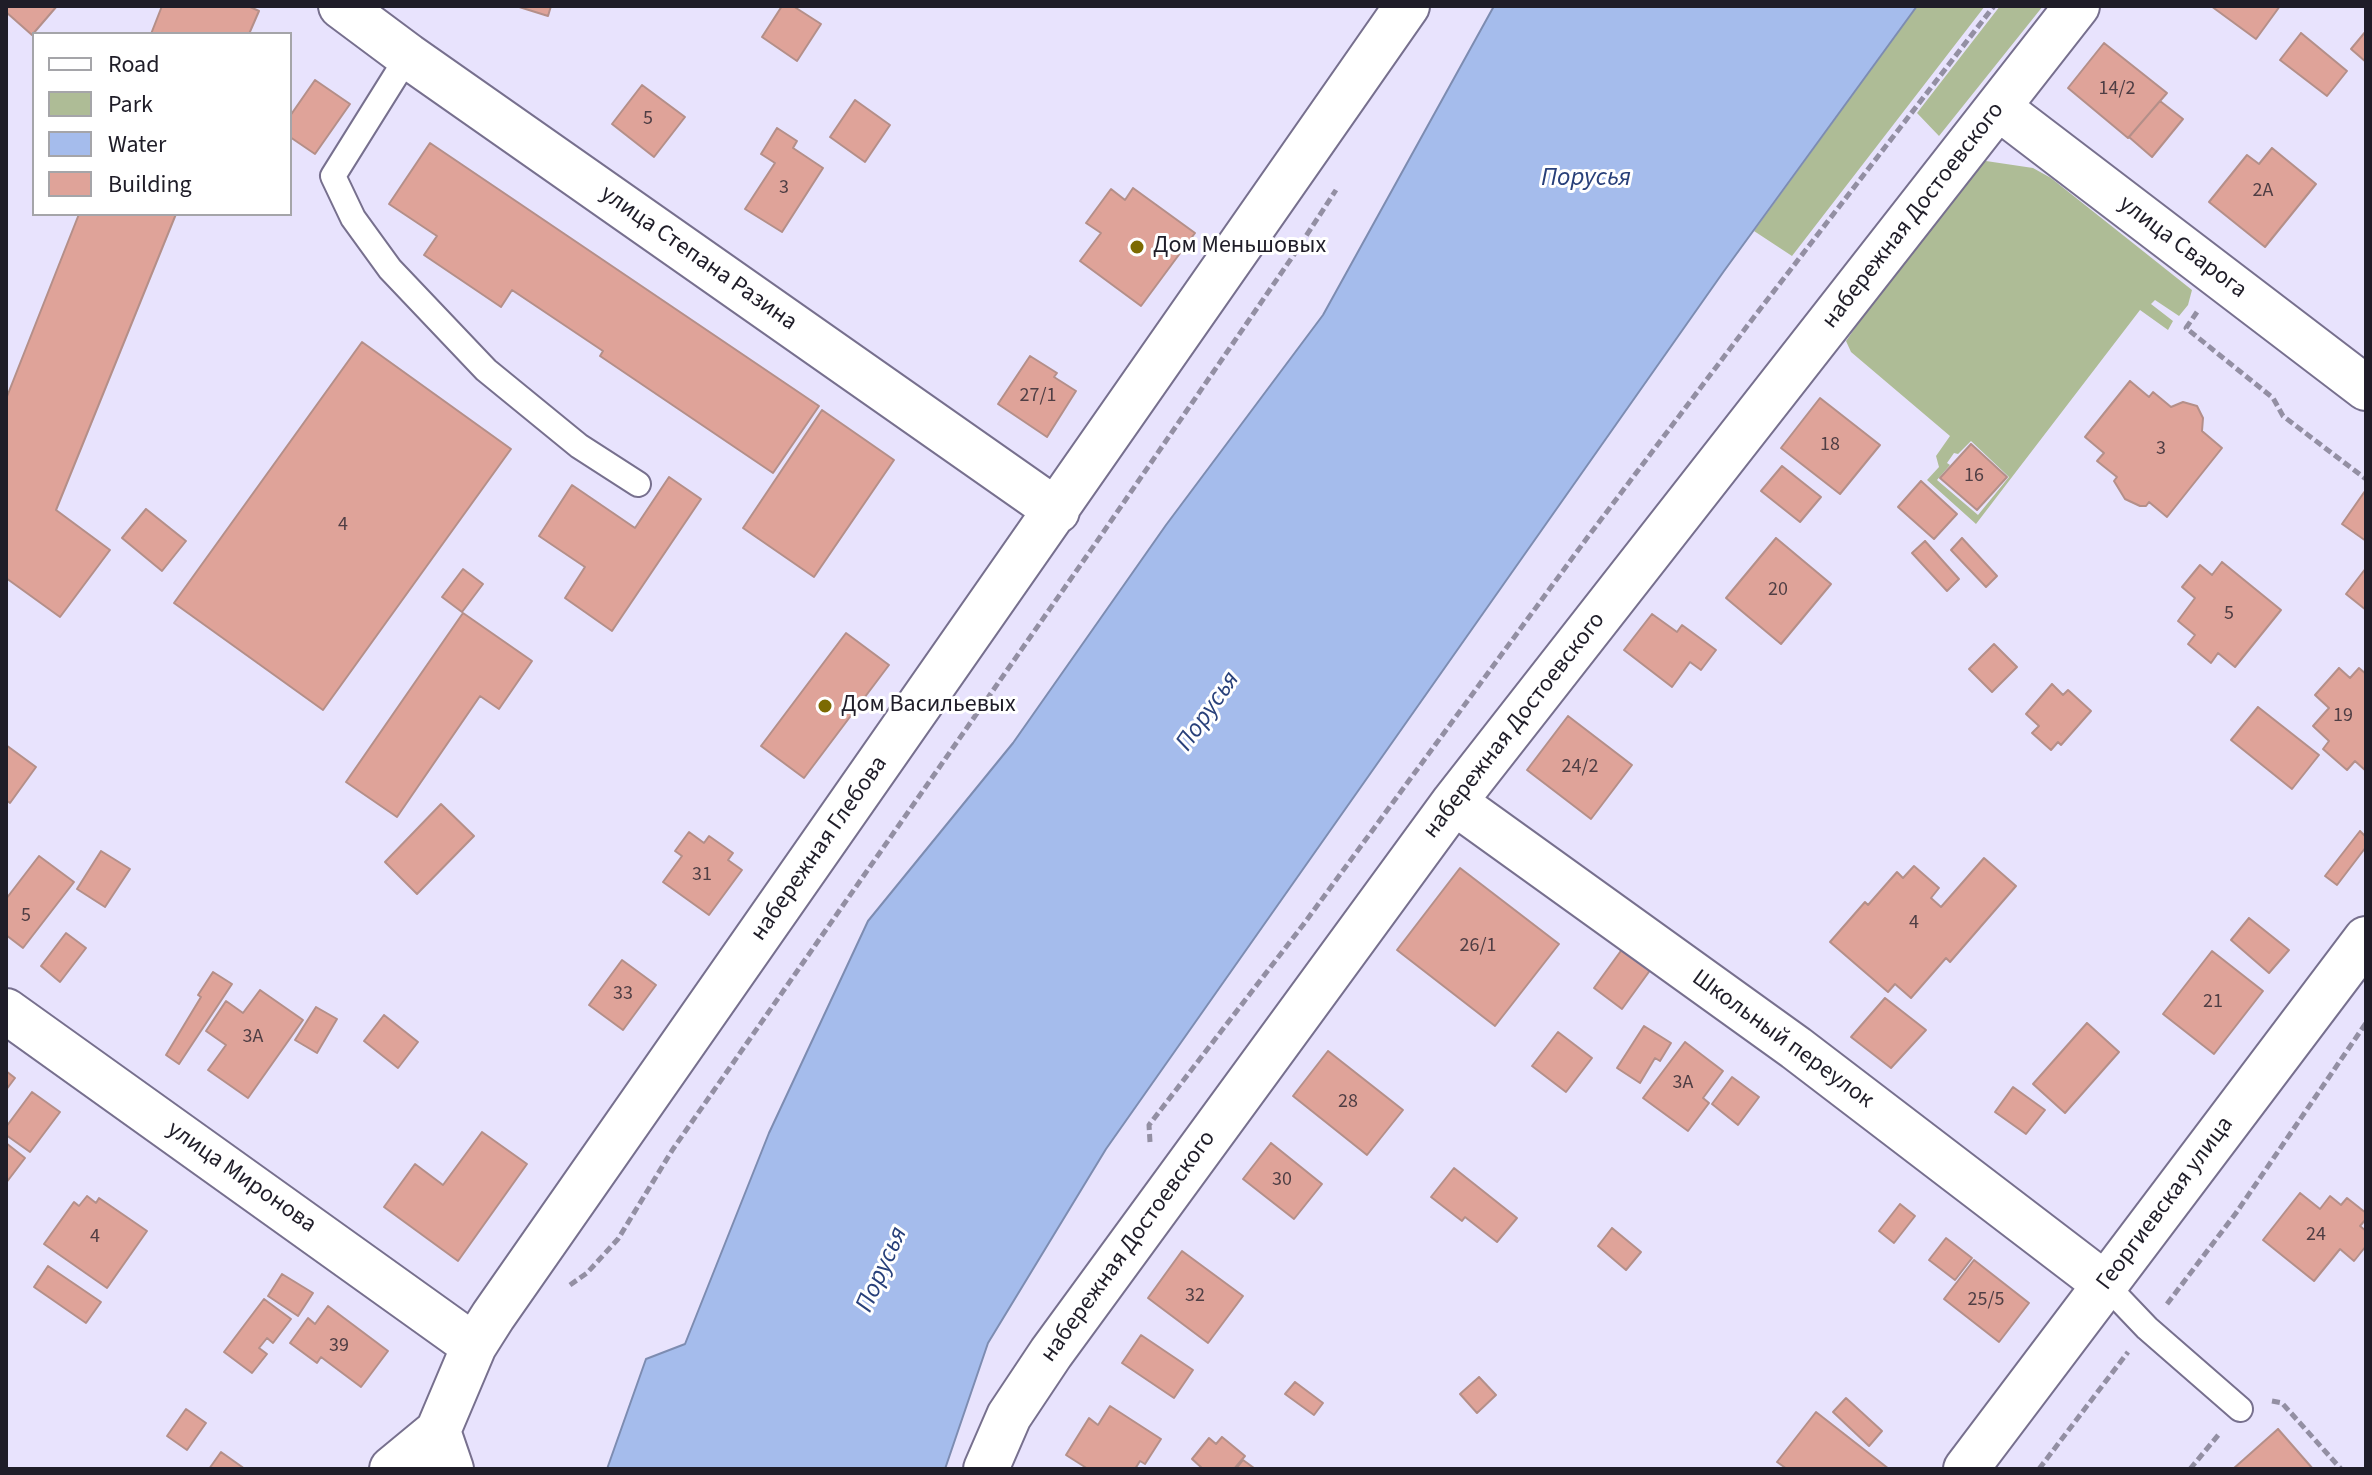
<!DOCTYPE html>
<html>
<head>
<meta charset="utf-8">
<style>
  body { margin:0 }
  #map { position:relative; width:2372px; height:1475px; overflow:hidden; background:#e8e3fd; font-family:"Source Sans 3",sans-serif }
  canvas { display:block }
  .frame { position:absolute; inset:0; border:8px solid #1f1d28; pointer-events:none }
  .legend { position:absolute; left:32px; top:32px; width:260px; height:184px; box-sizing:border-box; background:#fff; border:2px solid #a5a5a9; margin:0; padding:10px 14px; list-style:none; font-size:24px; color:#1f1d28 }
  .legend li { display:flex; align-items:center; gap:16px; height:40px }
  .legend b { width:40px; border:2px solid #a5a5a9 }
</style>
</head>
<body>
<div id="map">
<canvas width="2372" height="1475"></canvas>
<div class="frame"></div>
<ul class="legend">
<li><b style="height:10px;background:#fff"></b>Road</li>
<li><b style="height:22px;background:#aebc96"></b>Park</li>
<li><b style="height:22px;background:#a5bcec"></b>Water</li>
<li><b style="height:22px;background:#dfa399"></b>Building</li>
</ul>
</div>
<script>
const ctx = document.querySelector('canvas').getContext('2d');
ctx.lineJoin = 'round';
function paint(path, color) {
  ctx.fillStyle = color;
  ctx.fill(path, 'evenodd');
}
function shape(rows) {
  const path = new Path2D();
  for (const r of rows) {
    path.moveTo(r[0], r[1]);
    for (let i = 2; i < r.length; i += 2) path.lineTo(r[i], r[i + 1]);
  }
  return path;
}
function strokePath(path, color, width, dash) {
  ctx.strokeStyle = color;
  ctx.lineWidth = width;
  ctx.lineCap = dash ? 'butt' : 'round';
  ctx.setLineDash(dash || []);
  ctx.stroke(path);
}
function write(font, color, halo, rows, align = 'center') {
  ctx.font = font + ' "Source Sans 3",sans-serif';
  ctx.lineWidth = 6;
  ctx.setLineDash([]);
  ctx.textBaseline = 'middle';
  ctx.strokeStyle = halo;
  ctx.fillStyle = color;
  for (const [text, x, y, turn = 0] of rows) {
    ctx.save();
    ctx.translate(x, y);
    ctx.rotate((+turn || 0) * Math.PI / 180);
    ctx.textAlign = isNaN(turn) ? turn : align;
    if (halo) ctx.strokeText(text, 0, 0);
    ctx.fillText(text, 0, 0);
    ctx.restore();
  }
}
paint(shape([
  [1917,6,1985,6,1792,256,1754,231],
  [2000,6,2043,6,1939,136,1917,113],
  [1986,161,2033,168,2051,178,2192,290,2188,305,2179,316,2155,300,2151,304,2173,321,2168,330,2140,310,1976,524,1927,480,1939,467,1936,456,1950,436,1851,352,1846,341,1939,207,1973,170],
  [1971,441,2009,477,1978,515,1937,480,1950,465,1947,463,1954,453,1958,454]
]), '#aebc96');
const water = shape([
  [1494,6,1917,6,1724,271,1106,1149,988,1343,945,1469,607,1469,646,1359,685,1344,769,1133,868,921,1013,743,1166,525,1323,315,1494,6]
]);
paint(water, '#a5bcec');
strokePath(water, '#7d8cb1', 2);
const building = shape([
  [6,6,57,6,32,35,6,12,6,6],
  [162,6,248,6,259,11,249,34,151,34,162,6],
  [516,6,551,6,548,16,516,6],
  [782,6,793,6,821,24,797,61,762,37,782,6],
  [2211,6,2280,6,2256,39,2211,6],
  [2366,31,2366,62,2351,49,2366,31],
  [2301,33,2347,71,2327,96,2280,60,2301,33],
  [2104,43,2167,93,2128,138,2068,88,2104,43],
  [315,80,350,104,315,154,290,137,290,116,315,80],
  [642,85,685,117,654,157,612,124,642,85],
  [855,100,890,125,865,162,830,137,855,100],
  [2160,101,2183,119,2152,157,2129,137,2160,101],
  [777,128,797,141,793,148,823,168,782,232,745,209,775,163,761,154,777,128],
  [430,143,819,406,773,473,600,356,603,351,512,290,501,307,424,255,437,236,389,204,430,143],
  [2272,148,2316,184,2265,247,2209,202,2247,155,2259,164,2272,148],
  [1133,188,1195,233,1141,306,1080,261,1101,233,1086,223,1111,189,1125,200,1133,188],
  [79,214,176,214,56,510,110,550,60,617,6,578,6,399,79,214],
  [362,342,511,449,323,710,174,603,362,342],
  [1030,356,1057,373,1054,377,1076,391,1047,437,998,404,1030,356],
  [2130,381,2149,397,2153,392,2171,407,2183,402,2197,406,2203,418,2202,431,2222,448,2167,517,2149,502,2146,506,2140,506,2125,499,2114,481,2117,477,2097,461,2104,453,2085,437,2130,381],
  [1820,398,1880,445,1840,494,1781,448,1820,398],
  [822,410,894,460,814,577,743,528,822,410],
  [1971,444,2007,477,1977,510,1940,478,1971,444],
  [1782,466,1821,497,1800,522,1761,491,1782,466],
  [669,477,701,499,612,631,565,598,585,567,539,536,572,485,635,528,669,477],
  [1921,481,1957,514,1934,539,1898,507,1921,481],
  [2365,491,2366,491,2366,541,2342,524,2365,491],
  [146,509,186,541,162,571,122,538,146,509],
  [1776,538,1831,584,1781,644,1726,598,1776,538],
  [1962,538,1997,576,1986,587,1951,550,1962,538],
  [1925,541,1959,579,1947,591,1912,553,1925,541],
  [2222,562,2281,610,2235,667,2218,653,2211,663,2188,644,2195,635,2178,621,2195,598,2182,587,2200,565,2212,575,2222,562],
  [2366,568,2366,610,2346,594,2366,568],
  [463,569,483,584,462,612,442,597,463,569],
  [463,613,532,661,499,709,480,696,397,817,346,782,463,613],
  [1652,614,1677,632,1682,625,1716,650,1701,670,1690,662,1672,687,1624,650,1652,614],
  [846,633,889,665,804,778,761,746,846,633],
  [1994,644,2017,667,1992,692,1969,669,1994,644],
  [2339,668,2350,678,2359,668,2366,674,2366,771,2355,761,2347,770,2323,749,2329,741,2313,726,2329,708,2315,695,2339,668],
  [2052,684,2063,695,2068,690,2091,711,2061,745,2058,742,2051,750,2032,733,2039,726,2026,714,2052,684],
  [2258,707,2319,755,2292,789,2231,740,2258,707],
  [1568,716,1632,765,1591,819,1527,770,1568,716],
  [6,745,36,767,10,803,6,800,6,745],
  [441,804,474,836,417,894,385,862,441,804],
  [2360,831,2366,837,2366,847,2337,885,2325,876,2360,831],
  [689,832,704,843,709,836,733,853,728,860,742,870,709,915,663,882,682,856,675,851,689,832],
  [101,851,130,869,105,907,77,889,101,851],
  [39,856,74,882,23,948,6,935,6,899,39,856],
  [1984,858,2016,886,1950,962,1946,958,1911,998,1895,984,1888,992,1830,942,1865,902,1868,905,1897,872,1903,878,1914,866,1939,888,1931,898,1941,907,1984,858],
  [1460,868,1559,944,1495,1026,1397,950,1460,868],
  [2249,918,2289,950,2269,973,2231,940,2249,918],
  [66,933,86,948,60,982,41,966,66,933],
  [1623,948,1651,969,1622,1009,1594,988,1623,948],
  [2212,951,2263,991,2214,1054,2163,1014,2212,951],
  [622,960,656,985,623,1030,589,1005,622,960],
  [213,972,232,984,179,1064,166,1055,201,997,198,995,213,972],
  [260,990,303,1020,248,1098,208,1070,226,1045,206,1031,226,1001,243,1013,260,990],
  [1885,998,1926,1030,1891,1068,1851,1037,1885,998],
  [316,1007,337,1019,317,1053,295,1040,316,1007],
  [384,1015,418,1042,398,1068,364,1041,384,1015],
  [2087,1023,2119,1052,2065,1113,2033,1084,2087,1023],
  [1644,1026,1671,1043,1660,1061,1655,1058,1640,1083,1617,1068,1644,1026],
  [1558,1032,1592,1058,1566,1092,1532,1066,1558,1032],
  [1685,1042,1723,1071,1703,1098,1709,1103,1688,1131,1643,1098,1685,1042],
  [1328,1051,1403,1110,1367,1155,1293,1096,1328,1051],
  [6,1071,15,1078,6,1090,6,1071],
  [1732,1077,1759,1097,1738,1125,1712,1104,1732,1077],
  [2013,1087,2045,1110,2026,1134,1995,1112,2013,1087],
  [32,1092,60,1112,30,1152,6,1135,6,1127,32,1092],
  [482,1132,527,1164,458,1261,384,1207,415,1164,443,1185,482,1132],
  [6,1143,25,1158,6,1183,6,1143],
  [1271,1143,1322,1184,1294,1219,1243,1179,1271,1143],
  [1454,1168,1517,1218,1497,1242,1465,1217,1462,1221,1431,1197,1454,1168],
  [2300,1193,2320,1209,2330,1196,2341,1205,2347,1198,2366,1213,2366,1219,2360,1226,2366,1231,2366,1246,2354,1261,2340,1249,2314,1281,2263,1240,2300,1193],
  [87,1196,96,1203,99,1198,147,1231,107,1288,44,1244,74,1202,79,1206,87,1196],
  [1900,1204,1915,1216,1894,1243,1879,1231,1900,1204],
  [1612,1228,1641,1252,1626,1270,1598,1246,1612,1228],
  [1946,1238,1972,1258,1955,1280,1929,1260,1946,1238],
  [1182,1251,1243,1296,1208,1343,1148,1298,1182,1251],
  [1974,1260,2029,1303,1999,1342,1944,1299,1974,1260],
  [48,1266,101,1302,86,1323,34,1287,48,1266],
  [282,1274,313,1293,298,1316,268,1296,282,1274],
  [264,1299,291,1319,273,1343,267,1338,259,1348,267,1354,252,1373,224,1352,264,1299],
  [328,1306,388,1351,361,1387,321,1357,317,1363,290,1343,308,1318,315,1324,328,1306],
  [1141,1335,1193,1370,1174,1398,1122,1363,1141,1335],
  [1479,1377,1496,1395,1477,1413,1460,1394,1479,1377],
  [1295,1382,1323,1403,1314,1415,1285,1394,1295,1382],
  [1846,1398,1882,1431,1869,1446,1833,1412,1846,1398],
  [1110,1406,1161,1439,1145,1464,1140,1461,1135,1469,1088,1469,1066,1455,1089,1418,1098,1425,1110,1406],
  [186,1409,206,1423,187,1450,167,1436,186,1409],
  [1816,1412,1889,1469,1787,1469,1777,1462,1816,1412],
  [2278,1429,2313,1469,2233,1469,2278,1429],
  [1222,1437,1245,1456,1234,1469,1203,1469,1192,1459,1209,1438,1216,1444,1222,1437],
  [221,1452,245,1469,209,1469,221,1452],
  [1243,1460,1254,1468,1253,1469,1236,1469,1243,1460]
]);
paint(building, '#dfa399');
strokePath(building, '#b48f89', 2);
const service = shape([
  [408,56,333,176,353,218,390,269,486,370,579,446,638,484],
  [2106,1285,2147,1328,2240,1409]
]);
const minor = shape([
  [341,6,408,56,1057,511],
  [1999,108,2366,388],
  [1454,802,1796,1048,2106,1285],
  [6,1011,474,1346],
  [392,1469,438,1431],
  [451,1469,438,1431,474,1346,493,1316,1407,6],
  [986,1469,1009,1416,1051,1353,1454,802,2077,6],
  [1966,1469,2366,939]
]);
strokePath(service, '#77708e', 28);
strokePath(minor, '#77708e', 48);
strokePath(shape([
  [2197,312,2186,328,2273,398,2283,416,2366,479],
  [1150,1142,1149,1125,1303,925,1587,538,1754,317,1994,6],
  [570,1285,587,1273,618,1239,673,1149,1100,537,1295,253,1336,190],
  [2167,1304,2236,1213,2366,1023],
  [2272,1401,2282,1403,2341,1469],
  [2039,1469,2128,1352],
  [2190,1469,2220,1433]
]), '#938fa3', 5, [8, 4]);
strokePath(service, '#fff', 24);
strokePath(minor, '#fff', 44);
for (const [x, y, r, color] of [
  [1137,247,8,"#7c6a02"],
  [825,706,8,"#7c6a02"]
]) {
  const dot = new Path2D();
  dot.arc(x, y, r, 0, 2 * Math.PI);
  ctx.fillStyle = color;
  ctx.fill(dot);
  strokePath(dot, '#fff', 3);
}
write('20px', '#4f3e44', null, [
  ["14/2",2117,90],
  ["5",648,120],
  ["3",784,189],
  ["2А",2263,192],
  ["27/1",1038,397],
  ["18",1830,446],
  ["3",2161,450],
  ["16",1974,477],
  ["4",343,526],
  ["20",1778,591],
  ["5",2229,615],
  ["19",2343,717],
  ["24/2",1580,768],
  ["31",702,876],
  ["5",26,917],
  ["4",1914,924],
  ["26/1",1478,947],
  ["33",623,995],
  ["21",2213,1003],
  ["3А",253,1038],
  ["3А",1683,1084],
  ["28",1348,1103],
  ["30",1282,1181],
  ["24",2316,1236],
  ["4",95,1238],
  ["32",1195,1297],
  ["25/5",1986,1301],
  ["39",339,1347]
]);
write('24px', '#1f1d28', '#fff', [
  ["набережная Достоевского",1914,216,-52],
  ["улица Сварога",2182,248,37],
  ["улица Степана Разина",698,259,35],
  ["набережная Достоевского",1515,726,-52],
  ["набережная Глебова",820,849,-55],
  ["Школьный переулок",1782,1040,36],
  ["улица Миронова",241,1178,35],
  ["Георгиевская улица",2166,1204,-53],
  ["набережная Достоевского",1129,1247,-54]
]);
write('24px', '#1f1d28', '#fff', [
  ["Дом Меньшовых",1153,247],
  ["Дом Васильевых",841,706]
], 'left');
write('italic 26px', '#28407a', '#fff', [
  ["Порусья",1586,179],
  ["Порусья",1209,712,-55],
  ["Порусья",883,1270,-66]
]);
</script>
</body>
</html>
